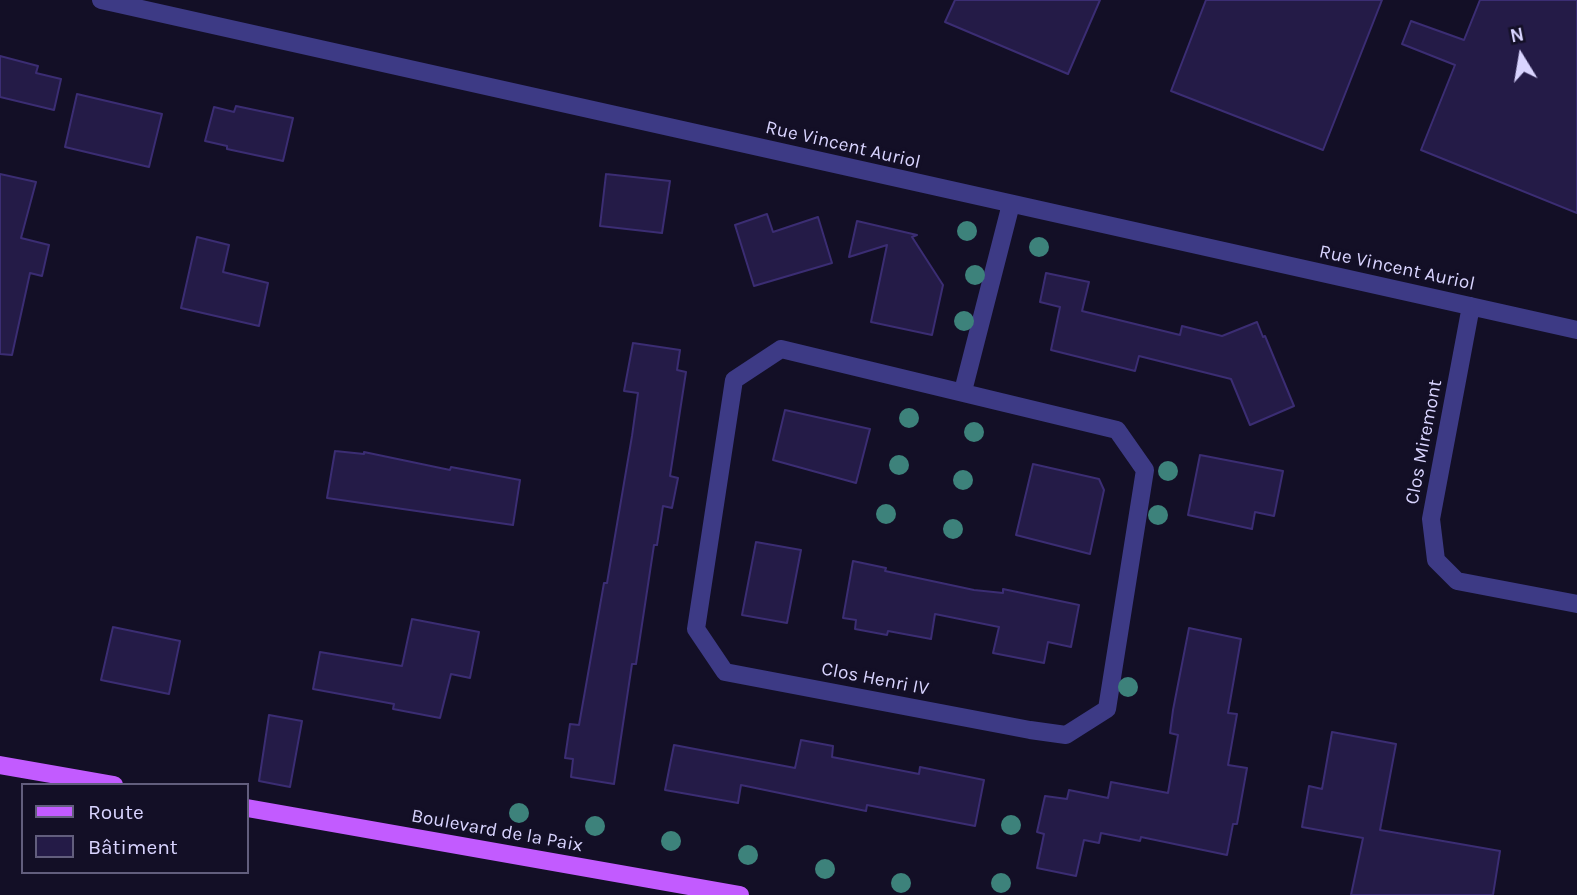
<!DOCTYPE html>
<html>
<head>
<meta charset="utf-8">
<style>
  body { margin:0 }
  #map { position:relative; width:1577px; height:895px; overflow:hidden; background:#130f26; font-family:Karla,sans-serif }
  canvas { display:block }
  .legend { position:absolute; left:21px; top:783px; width:228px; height:91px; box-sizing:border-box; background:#130f26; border:2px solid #625e7d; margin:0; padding:9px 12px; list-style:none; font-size:21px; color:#d9d4ff }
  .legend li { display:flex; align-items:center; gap:14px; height:35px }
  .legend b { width:35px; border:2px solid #625e7d }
  .north { position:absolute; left:1486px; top:21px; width:70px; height:70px; -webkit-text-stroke:5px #130f26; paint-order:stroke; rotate:349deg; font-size:19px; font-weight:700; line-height:28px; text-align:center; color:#d9d4ff }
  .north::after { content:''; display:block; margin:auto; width:24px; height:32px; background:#d9d4ff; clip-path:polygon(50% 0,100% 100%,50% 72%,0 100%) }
</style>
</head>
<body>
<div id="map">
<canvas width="1577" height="895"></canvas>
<ul class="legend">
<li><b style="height:9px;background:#c25bff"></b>Route</li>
<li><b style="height:19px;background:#241b47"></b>Bâtiment</li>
</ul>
<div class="north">N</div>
</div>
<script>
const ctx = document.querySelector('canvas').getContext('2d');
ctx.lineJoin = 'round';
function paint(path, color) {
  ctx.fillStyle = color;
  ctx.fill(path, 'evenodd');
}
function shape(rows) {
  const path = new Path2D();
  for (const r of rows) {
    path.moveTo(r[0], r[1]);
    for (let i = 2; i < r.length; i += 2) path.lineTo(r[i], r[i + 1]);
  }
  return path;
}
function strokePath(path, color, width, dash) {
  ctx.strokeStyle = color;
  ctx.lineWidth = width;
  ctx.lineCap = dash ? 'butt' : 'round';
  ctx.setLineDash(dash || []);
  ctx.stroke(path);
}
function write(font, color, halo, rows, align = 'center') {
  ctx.font = font + ' Karla,sans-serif';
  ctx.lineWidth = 7;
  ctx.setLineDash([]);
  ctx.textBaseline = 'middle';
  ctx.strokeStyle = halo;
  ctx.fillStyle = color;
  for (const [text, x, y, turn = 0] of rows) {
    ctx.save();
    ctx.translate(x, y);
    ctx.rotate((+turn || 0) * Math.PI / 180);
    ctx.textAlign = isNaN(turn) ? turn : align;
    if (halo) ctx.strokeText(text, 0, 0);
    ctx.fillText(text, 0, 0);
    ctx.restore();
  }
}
const building = shape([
  [955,0,1100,0,1068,74,945,22,955,0],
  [1206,0,1382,0,1323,150,1171,91,1206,0],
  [1480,0,1577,0,1577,213,1421,150,1455,65,1402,44,1411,21,1464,40,1480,0],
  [0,56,38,66,36,73,61,79,54,110,0,97,0,56],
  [77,94,162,114,149,167,65,147,77,94],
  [236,106,293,118,283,161,227,149,227,146,205,141,214,107,234,112,236,106],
  [0,174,36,182,21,238,49,245,42,276,30,273,12,355,0,354,0,174],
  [606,174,670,181,662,233,600,226,606,174],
  [767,214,773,232,818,217,832,263,754,286,735,225,767,214],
  [857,221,917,235,912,237,943,285,932,335,871,322,887,245,849,257,857,221],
  [197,237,229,245,223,272,268,283,259,326,181,308,197,237],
  [1046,273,1089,282,1082,311,1180,335,1182,326,1222,336,1257,322,1263,337,1265,336,1294,406,1250,425,1231,379,1139,356,1135,371,1051,350,1060,307,1040,302,1046,273],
  [633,343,680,350,677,370,686,372,670,476,678,478,672,508,663,506,657,545,654,545,636,664,632,664,614,784,571,777,573,759,565,758,570,724,579,725,604,583,607,583,632,436,638,393,624,391,633,343],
  [785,410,870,429,856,483,773,460,785,410],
  [335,451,364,454,364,452,450,470,451,467,520,480,513,525,327,498,335,451],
  [1200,455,1283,471,1274,516,1255,512,1252,529,1188,515,1200,455],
  [1033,464,1099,479,1104,490,1090,554,1016,535,1033,464],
  [756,542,801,550,787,623,742,615,756,542],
  [853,561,886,568,885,571,974,590,1003,593,1003,589,1079,605,1071,647,1048,642,1044,663,993,653,999,627,935,614,931,639,888,631,887,635,855,629,856,620,843,618,853,561],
  [412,619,479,632,470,678,451,674,440,718,393,709,394,704,313,689,320,652,402,666,412,619],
  [113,627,180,641,169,694,101,680,113,627],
  [1189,628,1241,639,1228,713,1237,714,1228,765,1247,768,1237,824,1233,824,1227,855,1141,837,1140,841,1101,833,1099,843,1084,840,1076,876,1037,868,1044,834,1037,832,1045,796,1067,799,1069,790,1108,798,1111,782,1168,793,1178,735,1170,733,1173,710,1189,628],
  [269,715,302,721,290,787,259,781,269,715],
  [1332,732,1396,744,1380,830,1500,851,1493,895,1351,895,1363,838,1302,827,1309,786,1322,789,1332,732],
  [801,740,833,746,832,757,919,774,920,767,984,780,975,826,867,805,866,811,741,785,738,803,665,790,674,745,795,768,801,740]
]);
paint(building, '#241b47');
strokePath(building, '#3b2d73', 2);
strokePath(shape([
  [101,0,1577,330],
  [1471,306,1431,519,1436,560,1457,581,1577,604],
  [781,349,1117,430,1145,470,1107,709,1066,735,1030,730,725,672,696,629,734,380,781,349],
  [963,391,1011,204]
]), '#3d3a85', 18);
strokePath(shape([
  [0,765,114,785],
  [247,808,740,895]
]), '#c25bff', 18);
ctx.fillStyle = '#3d827b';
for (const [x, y] of [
  [967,231],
  [1039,247],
  [975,275],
  [964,321],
  [909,418],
  [974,432],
  [899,465],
  [1168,471],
  [963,480],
  [886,514],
  [1158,515],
  [953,529],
  [1128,687],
  [519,813],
  [1011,825],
  [595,826],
  [671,841],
  [748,855],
  [825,869],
  [901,883],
  [1001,883]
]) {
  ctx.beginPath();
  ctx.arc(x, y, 10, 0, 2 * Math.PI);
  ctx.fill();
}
write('19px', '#d9d4ff', '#130f26', [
  ["Rue Vincent Auriol",843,145,13],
  ["Rue Vincent Auriol",1397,268,12],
  ["Clos Miremont",1424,442,-79],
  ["Clos Henri IV",875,679,11],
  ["Boulevard de la Paix",497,831,10]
]);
</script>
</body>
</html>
